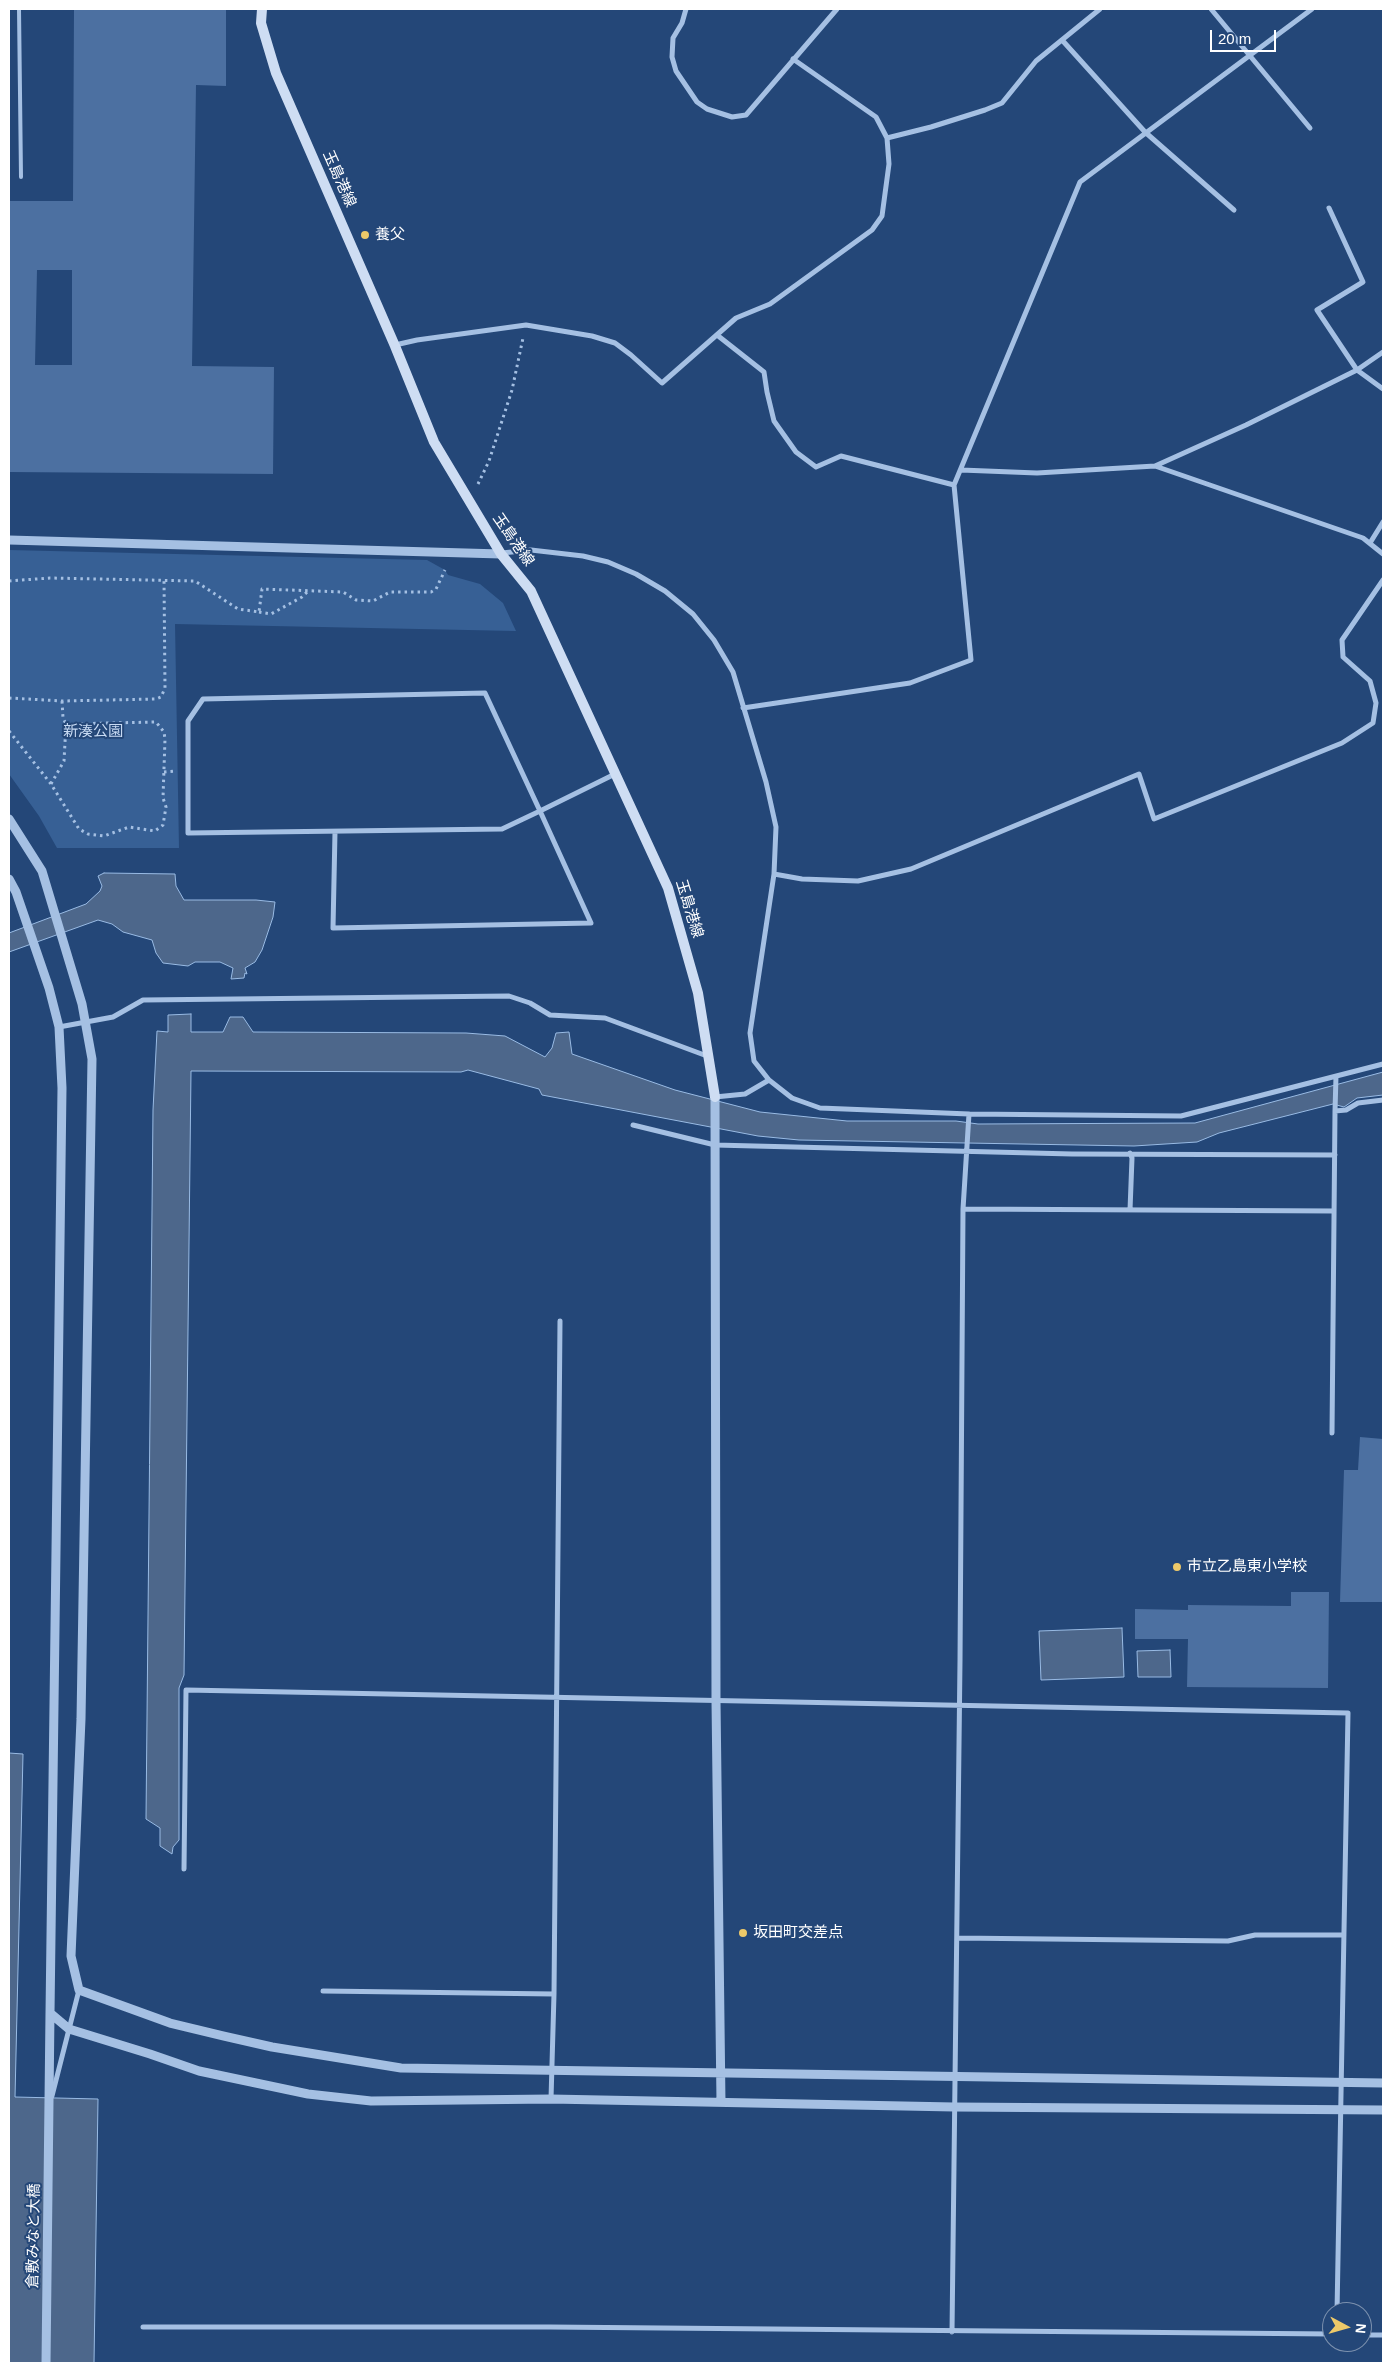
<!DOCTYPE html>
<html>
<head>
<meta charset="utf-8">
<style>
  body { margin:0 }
  #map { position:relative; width:1392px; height:2372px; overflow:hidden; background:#244778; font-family:Arial,sans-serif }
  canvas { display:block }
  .frame { position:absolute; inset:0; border:10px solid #fff; pointer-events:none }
  .north { position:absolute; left:1322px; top:2302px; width:50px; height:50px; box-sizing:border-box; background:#244778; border:1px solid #7c91ae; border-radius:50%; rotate:96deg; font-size:14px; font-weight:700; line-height:20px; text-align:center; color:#fff }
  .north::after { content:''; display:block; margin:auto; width:18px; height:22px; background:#edc969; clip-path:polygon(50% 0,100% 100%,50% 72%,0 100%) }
  .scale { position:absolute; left:1210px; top:30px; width:66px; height:22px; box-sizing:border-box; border:2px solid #fff; border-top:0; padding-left:6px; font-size:15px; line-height:18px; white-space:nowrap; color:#fff; -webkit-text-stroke:4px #244778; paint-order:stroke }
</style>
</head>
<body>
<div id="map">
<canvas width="1392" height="2372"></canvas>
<div class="frame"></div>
<div class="north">N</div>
<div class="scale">20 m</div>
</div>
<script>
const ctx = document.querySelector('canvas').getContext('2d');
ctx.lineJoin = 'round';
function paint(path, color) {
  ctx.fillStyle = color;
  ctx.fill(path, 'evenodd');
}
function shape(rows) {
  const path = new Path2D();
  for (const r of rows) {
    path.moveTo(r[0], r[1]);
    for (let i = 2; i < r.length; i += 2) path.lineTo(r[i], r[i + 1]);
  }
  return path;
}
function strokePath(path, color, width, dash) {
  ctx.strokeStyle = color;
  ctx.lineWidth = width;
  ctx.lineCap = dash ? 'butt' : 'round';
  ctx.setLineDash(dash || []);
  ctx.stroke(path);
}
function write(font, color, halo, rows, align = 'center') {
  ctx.font = font + ' Arial,"Noto Sans JP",sans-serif';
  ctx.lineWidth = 4;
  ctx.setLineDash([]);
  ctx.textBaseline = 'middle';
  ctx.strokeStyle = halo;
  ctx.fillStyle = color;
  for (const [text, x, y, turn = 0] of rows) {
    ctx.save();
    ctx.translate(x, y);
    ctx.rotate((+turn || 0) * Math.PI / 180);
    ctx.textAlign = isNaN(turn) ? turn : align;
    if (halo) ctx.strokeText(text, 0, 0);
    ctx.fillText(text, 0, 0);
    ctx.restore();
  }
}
paint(shape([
  [9,550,427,560,445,570,448,575,480,584,503,603,516,631,175,624,179,848,57,848,39,816,9,774]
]), '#376095');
const water = shape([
  [104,873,175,874,176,886,184,900,256,900,275,902,273,917,262,950,255,962,245,968,247,974,245,973,244,978,231,979,233,968,220,962,195,962,188,966,163,963,156,953,152,940,123,932,112,924,98,920,9,952,9,933,86,904,100,891,102,886,98,876,104,873],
  [191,1014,191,1032,223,1032,230,1017,243,1017,253,1032,466,1033,505,1036,545,1057,552,1048,556,1033,569,1032,572,1054,675,1090,760,1112,847,1121,956,1121,978,1124,1195,1123,1383,1072,1383,1095,1357,1098,1344,1107,1333,1104,1219,1133,1197,1142,1134,1146,799,1140,758,1136,542,1095,539,1089,468,1070,461,1072,191,1071,184,1675,179,1688,179,1840,173,1847,172,1854,160,1846,160,1828,146,1819,153,1110,157,1031,168,1032,168,1015,191,1014],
  [1122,1628,1124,1677,1041,1680,1039,1631,1122,1628],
  [1170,1650,1171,1677,1138,1677,1137,1651,1170,1650],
  [9,1753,23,1754,15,2097,98,2099,94,2363,9,2363,9,1753]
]);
paint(water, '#4d678b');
strokePath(water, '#99bbe4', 1);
paint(shape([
  [74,9,226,9,226,86,196,85,192,366,274,367,273,474,9,472,9,201,73,201],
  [37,270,72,270,72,365,35,365],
  [1360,1437,1383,1439,1383,1602,1340,1602,1344,1470,1358,1470],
  [1291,1592,1329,1592,1328,1688,1187,1687,1188,1639,1135,1639,1135,1609,1188,1610,1188,1605,1291,1606]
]), '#4c70a1');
strokePath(shape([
  [478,484,489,461,512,390,523,338],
  [9,581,50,578,195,581,238,609,259,612,262,589,343,592,356,600,373,601,390,592,431,592,436,589,445,570],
  [259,612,271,614,302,597,309,590],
  [9,698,62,701,156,699,161,697,165,688,164,579],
  [9,731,51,784,79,829,88,834,104,836,129,827,155,831,163,825,166,807,163,798,165,739,164,732,156,722,66,724],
  [164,772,176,771],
  [51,784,64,761,66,724,63,718,62,701]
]), '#a5c0e3', 3, [2.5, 4]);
strokePath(shape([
  [19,9,21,177]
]), '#a5c0e3', 4);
strokePath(shape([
  [686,9,682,23,673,38,672,57,676,71,697,102,707,109,732,117,746,115,837,9],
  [1211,9,1310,128],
  [1062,40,1145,132,1234,210],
  [793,59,876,117,887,138],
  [1329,208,1363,282,1317,310,1357,370,1383,389],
  [717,335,764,372,767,392,774,421,796,452,816,467,841,456,954,485],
  [395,345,417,340,526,325,592,336,615,343,631,355,662,383,736,318,770,304,872,230,882,216,889,164,887,138,931,127,985,110,1002,103,1036,61,1100,9],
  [1155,466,1363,538,1383,554],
  [961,470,1037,473,1155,466,1246,425,1357,370,1383,352],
  [1370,543,1383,522],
  [502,553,531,550,583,556,608,562,636,574,665,591,693,614,714,640,733,672,766,782,776,827,774,874,750,1033,754,1061,769,1080,745,1094,715,1097],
  [743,708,910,683,971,660,954,485,1080,182,1312,9],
  [335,832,333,928,591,923,540,811,485,693,203,699,188,721,188,833,502,829,540,811,615,774],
  [774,874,802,879,858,881,911,869,1139,774,1154,819,1342,743,1373,723,1376,703,1370,681,1343,657,1342,640,1383,580],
  [59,1027,113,1017,143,1000,509,996,530,1003,550,1015,605,1018,707,1056],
  [769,1080,792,1098,820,1108,969,1114,1181,1116,1383,1064],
  [1335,1111,1336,1076],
  [633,1125,715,1145,1072,1154,1335,1155],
  [963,1209,1334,1211],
  [1130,1210,1132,1158,1130,1153],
  [1332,1433,1335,1111,1346,1110,1358,1103,1383,1100],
  [184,1869,186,1690,1348,1713,1337,2312],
  [957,1938,1228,1941,1255,1935,1344,1935],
  [323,1991,554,1994],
  [52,2096,79,1990],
  [551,2099,554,1994,560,1321],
  [143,2327,550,2327,1332,2334],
  [952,2332,960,1661,963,1209,969,1114],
  [1362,2335,1383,2335]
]), '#a5c0e3', 5);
strokePath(shape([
  [9,540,501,554],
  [9,819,42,871,82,1004,92,1059,81,1719,71,1956,79,1990,170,2023,224,2036,272,2047,401,2068,1383,2083],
  [9,879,16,892,49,988,59,1027,62,1088,50,2013,69,2029,150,2054,199,2071,308,2094,371,2101,551,2099,954,2107,1383,2110],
  [715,1097,716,1701,721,2102],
  [46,2363,50,2013]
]), '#a5c0e3', 9);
strokePath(shape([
  [262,9,261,23,276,73,395,346,434,442,501,554,531,591,668,888,698,993,715,1097]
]), '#ceddf3', 10);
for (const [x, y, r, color] of [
  [365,235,5,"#edc969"],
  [1177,1567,5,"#edc969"],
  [743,1933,5,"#edc969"]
]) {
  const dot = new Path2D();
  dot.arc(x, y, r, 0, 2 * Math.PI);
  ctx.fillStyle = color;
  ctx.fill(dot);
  strokePath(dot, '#244778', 2);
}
write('15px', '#fff', '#244778', [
  ["玉島港線",339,179,66],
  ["玉島港線",513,540,55],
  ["玉島港線",689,909,73],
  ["倉敷みなと大橋",34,2236,-89]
]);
write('15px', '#fff', '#244778', [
  ["養父",375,235],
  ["市立乙島東小学校",1187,1567],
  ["坂田町交差点",753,1933]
], 'left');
write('15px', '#c7daf3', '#244778', [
  ["新湊公園",93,732]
]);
</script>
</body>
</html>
